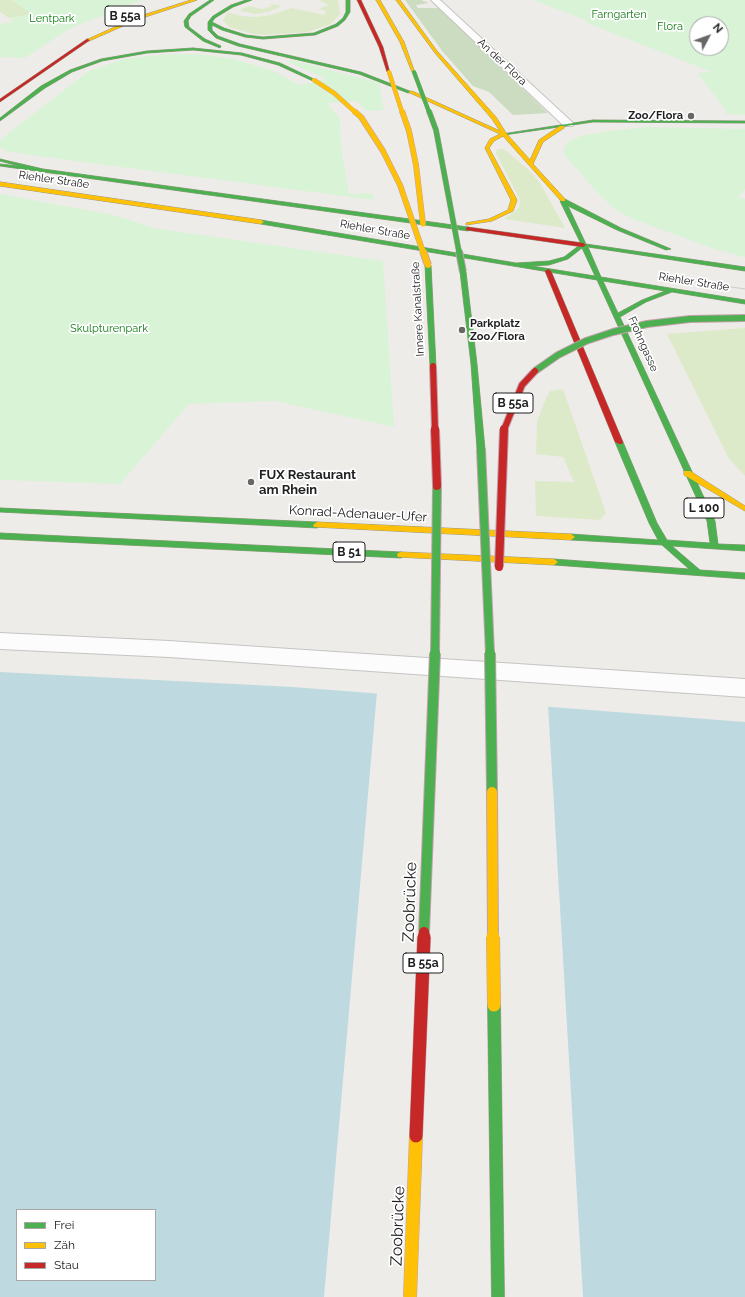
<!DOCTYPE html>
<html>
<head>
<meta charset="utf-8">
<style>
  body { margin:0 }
  #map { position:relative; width:745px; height:1297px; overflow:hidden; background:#eeece9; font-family:Raleway,sans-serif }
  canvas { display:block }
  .legend { position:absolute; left:16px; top:1209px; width:140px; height:72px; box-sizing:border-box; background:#fff; border:1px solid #a6a6a6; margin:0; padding:5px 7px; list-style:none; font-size:12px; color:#202020 }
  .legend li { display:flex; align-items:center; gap:8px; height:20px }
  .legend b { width:20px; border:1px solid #a6a6a6 }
  .north { position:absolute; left:689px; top:16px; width:40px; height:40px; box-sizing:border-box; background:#fff; border:1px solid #a6a6a6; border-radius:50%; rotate:49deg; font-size:11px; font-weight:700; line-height:16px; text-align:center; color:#202020 }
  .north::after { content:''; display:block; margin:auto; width:14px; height:18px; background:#686766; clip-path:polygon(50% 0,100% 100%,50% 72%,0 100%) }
</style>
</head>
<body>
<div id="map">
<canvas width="745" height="1297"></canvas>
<ul class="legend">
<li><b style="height:5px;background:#4caf50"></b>Frei</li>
<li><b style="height:5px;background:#ffc107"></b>Zäh</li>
<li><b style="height:5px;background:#c62828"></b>Stau</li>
</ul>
<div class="north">N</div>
</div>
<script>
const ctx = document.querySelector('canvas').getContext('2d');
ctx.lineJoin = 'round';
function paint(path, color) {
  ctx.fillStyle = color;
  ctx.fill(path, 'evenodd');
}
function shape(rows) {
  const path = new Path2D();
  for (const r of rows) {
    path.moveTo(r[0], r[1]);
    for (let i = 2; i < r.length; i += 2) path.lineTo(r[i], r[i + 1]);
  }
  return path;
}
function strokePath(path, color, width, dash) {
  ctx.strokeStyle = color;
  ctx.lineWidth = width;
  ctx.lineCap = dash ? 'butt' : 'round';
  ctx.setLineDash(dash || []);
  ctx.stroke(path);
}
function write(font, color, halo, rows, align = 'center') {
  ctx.font = font + ' Raleway,sans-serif';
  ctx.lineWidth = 3.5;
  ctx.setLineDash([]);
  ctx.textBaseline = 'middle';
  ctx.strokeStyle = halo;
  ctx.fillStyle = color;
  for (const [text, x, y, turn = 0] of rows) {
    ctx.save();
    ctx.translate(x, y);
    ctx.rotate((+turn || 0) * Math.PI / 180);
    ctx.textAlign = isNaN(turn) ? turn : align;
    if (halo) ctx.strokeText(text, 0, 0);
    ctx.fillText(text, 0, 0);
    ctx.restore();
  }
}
paint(shape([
  [0,0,12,0,33,14,9,18,0,12],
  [319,0,338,0,340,14,331,24,308,32,266,35,253,34,229,27,223,20,228,12,241,16,256,17,271,15,292,8,324,15,326,11,318,9,328,5],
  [271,4,282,6,268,12,255,14,241,11,241,9,250,6,263,9,273,6,270,5],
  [497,149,504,149,531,172,540,183,565,228,504,219,519,208,520,200,496,153],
  [745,328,745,476,729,459,667,334],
  [563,389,606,513,600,520,536,516,535,481,574,482,563,457,536,454,537,421,544,403,550,391]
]), '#ddeac9');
paint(shape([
  [405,0,421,0,429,3,416,5,418,8,439,8,548,113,513,115,489,92,473,86,443,52]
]), '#cbdcc0');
paint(shape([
  [12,0,142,0,69,29,25,58,0,57,0,24,13,22,9,18,32,14],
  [533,0,745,0,745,115,726,114,724,108,697,73,712,72,584,22,588,21],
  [697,24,721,24,721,48,697,48],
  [169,54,201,54,234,59,276,72,299,85,327,79,288,62,292,60,379,83,384,110,367,111,356,101,327,103,340,119,341,147,349,194,373,193,374,200,37,156,6,151,0,147,0,141,5,136,89,71,124,59],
  [644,127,745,129,745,189,738,197,745,199,745,257,711,248,633,219,613,208,595,190,564,154,564,148,569,141,581,136,602,132],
  [0,194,118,216,153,228,383,261,394,427,275,401,189,404,120,484,0,480]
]), '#d9f3d7');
paint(shape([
  [0,672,293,687,745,722,745,1297,0,1297],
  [17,1210,155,1210,155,1280,17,1280]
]), '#bedae0');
paint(shape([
  [377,692,548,705,583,1297,324,1297]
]), '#eeece9');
const street = shape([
  [431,0,440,0,572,122,574,124,572,126,564,126,431,0],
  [0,633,169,641,745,679,745,697,169,657,0,649,0,633]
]);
const fast = shape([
  [210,0,214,0,191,16,188,21,189,27,205,39,221,46,220,48,203,41,185,27,184,21,189,14,210,0],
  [246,0,252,0,233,7,215,18,212,22,224,28,246,35,263,37,314,33,336,24,343,18,346,12,346,0,350,0,350,12,345,20,338,26,315,35,263,39,245,37,222,30,212,25,212,30,218,36,240,44,361,72,412,92,408,93,359,74,238,46,216,38,208,30,208,22,213,16,231,5,246,0],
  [193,48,242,53,280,63,316,80,313,81,278,65,241,55,193,50,147,53,102,61,72,72,45,88,0,121,0,118,41,86,70,70,101,59,147,51,193,48],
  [593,120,745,121,745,123,593,122,504,135,502,134,593,120],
  [0,159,43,169,468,227,471,229,468,231,0,166,0,164,19,166,0,161,0,159],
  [563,198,621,228,671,249,666,250,617,230,568,206,586,244,745,267,745,271,588,247,601,277,745,300,745,304,672,292,646,302,620,317,715,521,718,544,745,545,745,551,672,546,700,570,745,573,745,579,554,565,550,562,554,559,689,569,662,545,571,540,567,537,571,534,658,540,649,523,615,442,619,440,623,442,657,523,667,540,710,543,707,521,597,280,261,224,258,222,261,220,516,263,549,261,564,257,581,244,560,201,563,198],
  [582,248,595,276,532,266,549,265,568,259,582,248],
  [603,281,665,291,642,300,618,313,603,281],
  [428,263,431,265,436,366,433,368,430,366,425,265,428,263],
  [463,270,466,272,477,364,485,449,481,451,477,449,471,364,460,272,463,270],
  [0,508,317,522,321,525,317,528,0,512,0,508],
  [0,533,401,552,405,555,401,558,0,539,0,533]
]);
const slow = shape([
  [191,0,197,0,139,19,89,41,86,40,137,17,191,0],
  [376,0,380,0,404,42,415,73,412,72,400,42,376,0],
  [396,0,400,0,437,51,496,117,506,133,530,160,539,140,560,126,564,126,564,128,543,142,533,164,565,199,565,201,561,201,503,136,494,141,489,148,517,200,513,211,492,221,466,225,466,223,489,219,508,210,511,200,485,148,490,139,500,134,408,92,412,91,500,131,492,119,435,53,396,0],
  [0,182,261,220,264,222,261,224,0,186,0,182],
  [684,471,690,471,745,506,745,511,684,475,684,471],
  [317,522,571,534,575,537,571,540,314,527,313,525,317,522],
  [401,552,554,559,558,562,554,565,398,557,397,555,398,553,401,552]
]);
const jam = shape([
  [357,0,361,0,383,47,390,73,387,72,379,47,357,0],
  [87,39,90,40,0,102,0,99,87,39],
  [468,227,583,243,586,245,583,247,466,230,466,228,468,227],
  [548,269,551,271,623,442,622,444,619,444,615,442,545,271,548,269]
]);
strokePath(street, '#c5c4c3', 2);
strokePath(fast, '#979781', 1);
strokePath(slow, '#979781', 1);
strokePath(jam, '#979781', 1);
paint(street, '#fcfcfc');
paint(fast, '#4caf50');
paint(slow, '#ffc107');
paint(jam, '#c62828');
strokePath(shape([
  [671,278,745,289]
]), '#cbcbca', 1);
const fastBridgeFar5 = shape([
  [414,72,429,112]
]);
const fastBridgeFar4 = shape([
  [429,111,436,130,459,252]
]);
const fastBridgeFar3 = shape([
  [459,251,463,272],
  [535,371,558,355,586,341,613,332,647,324,690,319,745,318]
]);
const fastBridgeFar2 = shape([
  [481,449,490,654],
  [435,654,437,486]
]);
const fastBridgeFar1 = shape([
  [490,653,492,792],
  [424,932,435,653]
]);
const fastBridge = shape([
  [494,1005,498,1297]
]);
const slowBridgeFar4 = shape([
  [389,72,402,112],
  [314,80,334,93,355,112]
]);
const slowBridgeFar3 = shape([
  [354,111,361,117,383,151,400,185,423,252],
  [402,111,409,131,416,165,423,224]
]);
const slowBridgeFar2 = shape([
  [423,251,428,265]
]);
const slowBridgeFar1 = shape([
  [492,792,493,938]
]);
const slowBridge = shape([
  [493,937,494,1005],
  [410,1297,416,1136]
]);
const jamBridgeFar3 = shape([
  [433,366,435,430],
  [504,430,522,385,535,371]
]);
const jamBridgeFar2 = shape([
  [435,429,437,486],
  [499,567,504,429]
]);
const jamBridgeFar1 = shape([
  [424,938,424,932]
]);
const jamBridge = shape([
  [416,1136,424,937]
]);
strokePath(fastBridgeFar5, '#c2a1ac', 4.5, []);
strokePath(fastBridgeFar4, '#c2a1ac', 6, []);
strokePath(fastBridgeFar3, '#c2a1ac', 8, []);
strokePath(fastBridgeFar2, '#c2a1ac', 10, []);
strokePath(fastBridgeFar1, '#c2a1ac', 12, []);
strokePath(fastBridge, '#c2a1ac', 14, []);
strokePath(slowBridgeFar4, '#c2a1ac', 4.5, []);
strokePath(slowBridgeFar3, '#c2a1ac', 6, []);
strokePath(slowBridgeFar2, '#c2a1ac', 8, []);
strokePath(slowBridgeFar1, '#c2a1ac', 12, []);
strokePath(slowBridge, '#c2a1ac', 14, []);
strokePath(jamBridgeFar3, '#c2a1ac', 8, []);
strokePath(jamBridgeFar2, '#c2a1ac', 10, []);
strokePath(jamBridgeFar1, '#c2a1ac', 12, []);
strokePath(jamBridge, '#c2a1ac', 14, []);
strokePath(fastBridgeFar5, '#4caf50', 4);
strokePath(fastBridgeFar4, '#4caf50', 5);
strokePath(fastBridgeFar3, '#4caf50', 6);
strokePath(fastBridgeFar2, '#4caf50', 8);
strokePath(fastBridgeFar1, '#4caf50', 10);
strokePath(fastBridge, '#4caf50', 13);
strokePath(slowBridgeFar4, '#ffc107', 4);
strokePath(slowBridgeFar3, '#ffc107', 5);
strokePath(slowBridgeFar2, '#ffc107', 6);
strokePath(slowBridgeFar1, '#ffc107', 10);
strokePath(slowBridge, '#ffc107', 13);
strokePath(jamBridgeFar3, '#c62828', 6);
strokePath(jamBridgeFar2, '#c62828', 8);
strokePath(jamBridgeFar1, '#c62828', 10);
strokePath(jamBridge, '#c62828', 13);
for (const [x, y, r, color] of [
  [691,116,4,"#686766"],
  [462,330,4,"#686766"],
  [251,482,4,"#686766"]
]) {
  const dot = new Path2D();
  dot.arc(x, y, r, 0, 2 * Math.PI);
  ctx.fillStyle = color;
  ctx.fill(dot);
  strokePath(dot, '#fff', 1.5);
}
write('11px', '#107c13', '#fff', [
  ["Farngarten",619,15],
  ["Lentpark",52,19],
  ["Flora",670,27],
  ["Skulpturenpark",109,329]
]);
write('11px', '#202020', '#fff', [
  ["An der Flora",502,62,43],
  ["Riehler Straße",54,180,8],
  ["Riehler Straße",375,230,10],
  ["Riehler Straße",694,282,9],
  ["Innere Kanalstraße",418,309,-93],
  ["Frohngasse",643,344,66]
]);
write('bold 11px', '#202020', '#fff', [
  ["Zoo/Flora",683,116],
  ["Parkplatz",470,324,"left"],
  ["Zoo/Flora",470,337,"left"]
], 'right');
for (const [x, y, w] of [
  [125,16,40],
  [513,403,40],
  [704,508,40],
  [349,552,32],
  [423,963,40]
]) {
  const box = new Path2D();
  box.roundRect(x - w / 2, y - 10, w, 20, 3);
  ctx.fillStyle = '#fff';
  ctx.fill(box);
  strokePath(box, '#202020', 1);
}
write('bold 12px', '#202020', null, [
  ["B 55a",125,16],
  ["B 55a",513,403],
  ["L 100",704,508],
  ["B 51",349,552],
  ["B 55a",423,963]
]);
write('bold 13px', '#202020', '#fff', [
  ["FUX Restaurant",259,475],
  ["am Rhein",259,490]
], 'left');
write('13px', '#202020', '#fff', [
  ["Konrad-Adenauer-Ufer",358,514,3]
]);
write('16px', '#202020', '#fff', [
  ["Zoobrücke",410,902,-88],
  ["Zoobrücke",398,1226,-88]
]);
</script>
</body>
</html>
